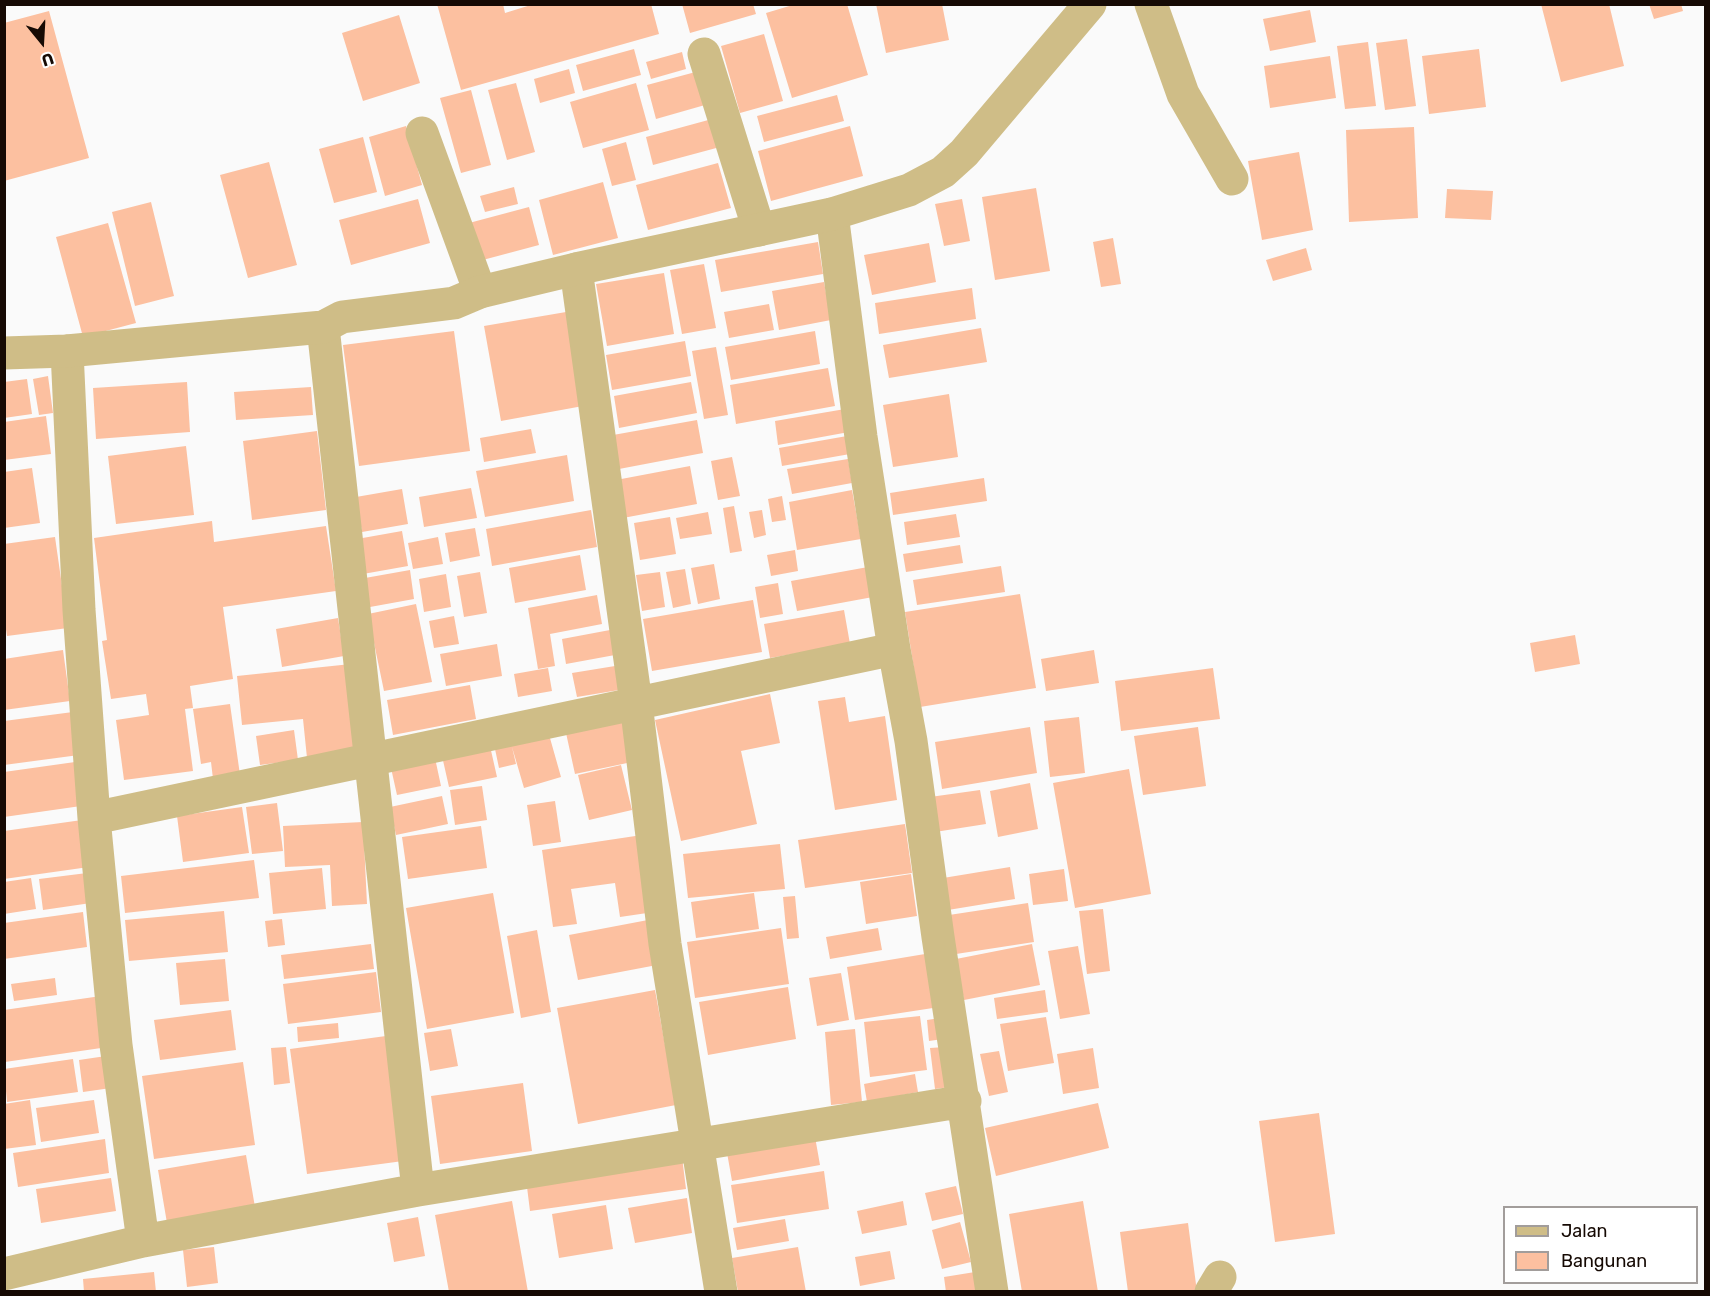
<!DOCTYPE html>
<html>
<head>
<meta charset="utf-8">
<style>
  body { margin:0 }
  #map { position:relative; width:1710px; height:1296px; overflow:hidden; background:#fafafa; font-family:Rubik,sans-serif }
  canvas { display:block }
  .frame { position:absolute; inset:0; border:6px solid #160a04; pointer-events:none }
  .legend { position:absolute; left:1503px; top:1206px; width:195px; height:78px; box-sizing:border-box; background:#fff; border:2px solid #a29d9b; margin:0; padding:8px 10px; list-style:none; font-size:18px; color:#160a04 }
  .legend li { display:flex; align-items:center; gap:12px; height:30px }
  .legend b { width:30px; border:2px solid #a29d9b }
  .north { position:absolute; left:12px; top:12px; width:60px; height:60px; -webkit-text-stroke:4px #fff; paint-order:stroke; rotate:162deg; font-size:16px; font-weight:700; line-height:24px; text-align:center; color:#160a04 }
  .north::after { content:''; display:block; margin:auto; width:21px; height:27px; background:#160a04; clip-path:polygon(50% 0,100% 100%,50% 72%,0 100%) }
</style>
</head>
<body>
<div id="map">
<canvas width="1710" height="1296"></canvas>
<div class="frame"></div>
<ul class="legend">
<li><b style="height:8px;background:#cfbd87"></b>Jalan</li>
<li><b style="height:16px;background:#fcc0a0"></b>Bangunan</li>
</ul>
<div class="north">U</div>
</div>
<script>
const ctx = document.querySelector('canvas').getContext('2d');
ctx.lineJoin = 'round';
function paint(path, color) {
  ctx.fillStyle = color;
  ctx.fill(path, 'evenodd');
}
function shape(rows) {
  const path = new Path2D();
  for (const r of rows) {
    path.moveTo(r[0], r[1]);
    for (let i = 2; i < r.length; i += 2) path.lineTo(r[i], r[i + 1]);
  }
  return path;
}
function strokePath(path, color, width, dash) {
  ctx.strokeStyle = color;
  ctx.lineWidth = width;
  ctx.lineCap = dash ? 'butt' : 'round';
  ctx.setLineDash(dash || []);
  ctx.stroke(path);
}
paint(shape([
  [437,4,503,4,505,13,534,4,651,4,659,34,461,90],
  [682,4,753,4,756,14,690,33],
  [796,4,847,4,868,75,792,98,766,13],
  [876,4,942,4,949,40,886,53],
  [1541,4,1609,4,1624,66,1561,82],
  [1649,4,1681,4,1683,11,1654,19],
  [1310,10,1316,42,1270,51,1263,19],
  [49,11,89,158,4,181,4,23],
  [399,15,420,83,363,101,342,33],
  [764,34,783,101,740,113,721,46],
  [1407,39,1416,106,1385,110,1376,43],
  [1368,42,1376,106,1345,109,1337,46],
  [634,49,641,75,583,91,576,65],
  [1479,49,1486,107,1429,114,1422,56],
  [682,52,686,69,651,79,646,62],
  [1330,56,1336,98,1270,108,1264,66],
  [569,69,575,93,540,103,534,79],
  [703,70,712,103,656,119,647,85],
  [516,83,535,152,507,160,488,90],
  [636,83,649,130,583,148,570,102],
  [471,90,491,165,461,173,440,98],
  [837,95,844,121,764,142,757,116],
  [712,119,720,147,653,165,646,137],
  [406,126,422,185,385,196,369,137],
  [850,126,863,176,771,201,758,151],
  [1414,127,1418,218,1349,222,1346,130],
  [363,137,377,192,334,203,319,149],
  [626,142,636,180,612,186,602,149],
  [1299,152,1313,230,1262,240,1248,161],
  [269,162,297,265,248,278,220,175],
  [718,163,731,208,648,230,636,185],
  [603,182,618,238,553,255,539,200],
  [514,187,518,204,485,212,480,196],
  [1036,188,1050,271,995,280,982,197],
  [1447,189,1493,191,1491,220,1445,218],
  [418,199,430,243,351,265,339,220],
  [962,199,970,241,944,246,935,204],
  [151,202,174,296,135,306,112,212],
  [529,207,539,245,479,261,469,223],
  [108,223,136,323,83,337,56,237],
  [1113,238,1121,284,1101,287,1093,242],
  [818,242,823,274,721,292,715,260],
  [929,243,936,282,872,295,864,255],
  [1306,248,1312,270,1273,281,1266,260],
  [704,264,716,328,682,334,670,270],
  [664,273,674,334,607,346,596,284],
  [824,282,831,320,779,330,772,291],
  [972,288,976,319,879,334,875,303],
  [769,304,774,330,729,338,724,312],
  [566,312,583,406,501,421,484,326],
  [981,328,987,362,889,378,883,345],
  [454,331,470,451,359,466,343,345],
  [815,331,820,364,731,380,725,347],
  [685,341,691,376,612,390,606,355],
  [716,347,728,415,704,419,692,351],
  [828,368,835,406,736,424,730,385],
  [48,376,53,413,39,415,33,379],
  [27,379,32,414,4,418,4,382],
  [187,382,190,432,96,439,93,388],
  [691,382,697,413,619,428,614,396],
  [311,387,313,415,236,420,234,392],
  [949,394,958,457,893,467,883,405],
  [845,409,849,432,778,445,775,421],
  [46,416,51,454,4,460,4,422],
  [697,420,703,453,619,469,613,435],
  [531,429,536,453,484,462,480,438],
  [317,431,326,510,252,520,243,441],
  [847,436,850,454,782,466,779,448],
  [186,446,194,515,116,524,108,456],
  [567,455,574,501,485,517,476,471],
  [732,457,740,496,718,500,711,461],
  [848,459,852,483,792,494,787,469],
  [690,466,697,504,623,518,616,480],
  [32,468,40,523,4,528,4,472],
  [984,478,987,501,893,515,890,493],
  [471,488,477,518,424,527,419,497],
  [402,489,408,524,362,532,356,497],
  [852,490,861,539,797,550,789,502],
  [782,496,786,520,772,522,768,499],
  [734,506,742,551,730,553,723,508],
  [591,510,597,547,492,566,486,529],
  [762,510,766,535,754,538,749,512],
  [708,512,712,534,680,539,676,518],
  [956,514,960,537,907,545,904,522],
  [670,517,676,554,640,560,634,523],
  [212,521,214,542,326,526,336,591,223,607,233,679,190,686,193,708,185,709,193,771,124,780,116,720,149,715,146,694,111,699,102,641,107,640,94,538],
  [475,528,480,556,450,562,445,533],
  [402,531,408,566,363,574,357,539],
  [55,537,68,628,7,636,4,616,4,544],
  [438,537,443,564,413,569,408,543],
  [960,545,963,563,906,572,903,554],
  [795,550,798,571,771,576,767,555],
  [580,555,586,590,515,603,509,568],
  [714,564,720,599,698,604,691,568],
  [1001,566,1005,592,917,605,913,580],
  [868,567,873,597,797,611,791,581],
  [685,569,691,604,673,608,666,572],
  [410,570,414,599,370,607,365,578],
  [480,572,487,613,464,617,457,576],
  [660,572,665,607,642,611,636,575],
  [446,574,451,607,424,612,419,579],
  [778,583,783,614,760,618,755,587],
  [1020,594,1036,688,920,707,905,612],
  [597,595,602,624,550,634,555,666,538,669,528,608],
  [753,600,762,652,652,671,643,619],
  [416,604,432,682,384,691,368,614],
  [844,610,850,644,770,658,764,624],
  [454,616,459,644,434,648,429,621],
  [338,618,344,656,282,667,276,629],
  [610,630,615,655,566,664,562,639],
  [1575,635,1580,664,1535,672,1530,643],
  [497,644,502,676,446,686,440,654],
  [63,650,70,701,4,710,4,659],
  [1094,650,1099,683,1046,691,1041,659],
  [351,664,360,753,307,758,303,719,242,725,237,676],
  [615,666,619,690,577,697,572,673],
  [548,668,552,691,518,697,514,674],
  [1213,668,1220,719,1121,731,1115,681],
  [470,685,476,719,393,735,387,700],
  [770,694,780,743,741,751,757,824,681,841,655,720],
  [845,697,849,722,885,716,897,800,835,810,818,701],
  [230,704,240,775,213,779,211,762,201,764,193,709],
  [73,712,79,755,4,765,4,721],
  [1079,717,1085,773,1050,777,1044,721],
  [623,720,632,762,575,774,566,733],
  [1030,727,1037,773,942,789,935,742],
  [1198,727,1206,786,1143,795,1134,736],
  [294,730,298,760,260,765,256,736],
  [548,731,561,777,524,788,512,747,516,764,499,768,495,749],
  [490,746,497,777,449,787,442,756],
  [435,758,441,786,397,795,391,768],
  [75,762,81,806,4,817,4,772],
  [621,765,632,810,589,820,578,775],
  [1129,769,1151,894,1075,908,1053,783],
  [1030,783,1038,829,998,837,990,791],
  [482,786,487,820,455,825,450,790],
  [980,790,986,824,935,832,930,797],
  [442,796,448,824,396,835,390,807],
  [555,801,561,842,533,846,527,805],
  [277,803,283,851,252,854,246,807],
  [242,807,249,853,183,862,177,816],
  [82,820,89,867,4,879,4,831],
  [363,822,367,904,332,906,330,865,285,867,283,826],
  [905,824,912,873,805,888,798,840],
  [481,826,487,868,408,879,402,837],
  [642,835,654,912,620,917,615,883,571,889,577,924,553,927,542,850],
  [780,844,785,889,688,898,683,854],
  [254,860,259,898,125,913,121,876],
  [1010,867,1015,899,948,910,943,878],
  [322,868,326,909,273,914,269,873],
  [1064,869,1068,901,1033,905,1029,874],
  [87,873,91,903,43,910,39,879],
  [911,874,917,916,866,924,860,882],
  [31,878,36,909,4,914,4,882],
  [493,893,514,1013,427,1029,406,908],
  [754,893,759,929,696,938,691,902],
  [795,896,799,938,787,939,783,897],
  [1028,903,1034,942,956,954,949,915],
  [1103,909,1110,971,1087,974,1079,911],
  [224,911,228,952,129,961,125,920],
  [83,912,87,947,4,959,4,923],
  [282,919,285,945,268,947,265,921],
  [648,920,657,965,578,980,569,935],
  [781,928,789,984,695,998,687,942],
  [878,928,882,950,830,959,826,937],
  [537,930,551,1012,521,1018,507,936],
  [371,944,374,969,284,979,281,955],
  [1032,944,1040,985,964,1000,956,959],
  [1078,946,1090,1014,1060,1019,1048,951],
  [925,954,933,1008,855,1020,847,967],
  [225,959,229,1001,180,1005,176,963],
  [376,972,381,1012,288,1024,283,984],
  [841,973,849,1020,817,1026,809,978],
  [55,978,57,995,14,1001,11,984],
  [788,987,796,1039,708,1055,699,1002],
  [655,990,676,1105,578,1124,557,1008],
  [1045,990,1048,1012,997,1019,994,998],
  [101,996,108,1047,5,1062,4,1010],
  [231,1010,236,1050,160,1060,154,1020],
  [920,1016,927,1070,870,1077,864,1022],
  [1046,1017,1054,1063,1008,1071,1000,1024],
  [940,1018,943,1039,929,1041,927,1020],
  [338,1023,339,1038,298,1042,297,1027],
  [451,1029,458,1066,430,1071,424,1033],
  [855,1029,862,1102,831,1105,825,1032],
  [386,1036,403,1161,307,1174,290,1049],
  [286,1047,290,1083,274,1085,271,1048],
  [945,1047,950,1087,935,1089,930,1048],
  [1093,1048,1099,1088,1063,1094,1057,1054],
  [999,1051,1008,1092,989,1096,980,1054],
  [106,1056,111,1088,83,1092,79,1060],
  [73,1059,78,1092,7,1102,4,1069],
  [243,1062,255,1145,154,1159,142,1076],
  [915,1074,918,1092,867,1102,864,1084],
  [523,1083,532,1151,440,1164,431,1096],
  [30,1100,36,1145,4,1149,4,1104],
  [94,1100,99,1133,41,1142,36,1108],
  [1098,1103,1109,1148,996,1176,985,1128],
  [1319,1113,1335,1234,1275,1242,1259,1121],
  [814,1131,820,1165,732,1181,726,1147],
  [105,1139,109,1173,18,1187,13,1153],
  [246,1155,255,1207,167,1223,158,1170],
  [682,1157,686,1189,530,1211,526,1179],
  [824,1171,829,1209,737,1223,731,1185],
  [111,1178,116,1211,41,1223,36,1189],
  [956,1186,963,1214,932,1221,925,1193],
  [687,1198,692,1233,635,1243,628,1208],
  [512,1201,528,1292,449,1292,435,1215],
  [903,1201,907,1225,862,1234,857,1211],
  [1083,1201,1098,1292,1022,1292,1009,1214],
  [606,1205,613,1249,559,1258,552,1214],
  [418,1217,425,1256,394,1262,387,1223],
  [785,1219,789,1241,737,1250,733,1228],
  [960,1222,971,1262,942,1269,932,1230],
  [1188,1223,1197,1292,1128,1292,1120,1232],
  [214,1247,218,1283,187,1287,183,1250],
  [798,1247,806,1292,738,1292,732,1258],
  [890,1251,895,1279,860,1286,855,1257],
  [154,1272,156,1292,84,1292,83,1279],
  [975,1272,979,1292,946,1292,944,1277]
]), '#fcc0a0');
strokePath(shape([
  [1151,4,1183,94,1232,179],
  [704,54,759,230],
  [422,133,480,292],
  [832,214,861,437,894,649,911,741,938,937,992,1292],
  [576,269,636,703,665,944,721,1292],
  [323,327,418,1190],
  [67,351,79,610,94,818,116,1045,143,1241],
  [94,818,894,649],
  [4,1274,143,1241,418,1190,965,1101],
  [1211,1292,1220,1277]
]), '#cfbd87', 33);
strokePath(shape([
  [4,353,67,351,323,327,342,317,454,303,480,292,576,269,832,214,909,190,943,172,964,153,1090,4]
]), '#cfbd87', 33);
</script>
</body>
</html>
